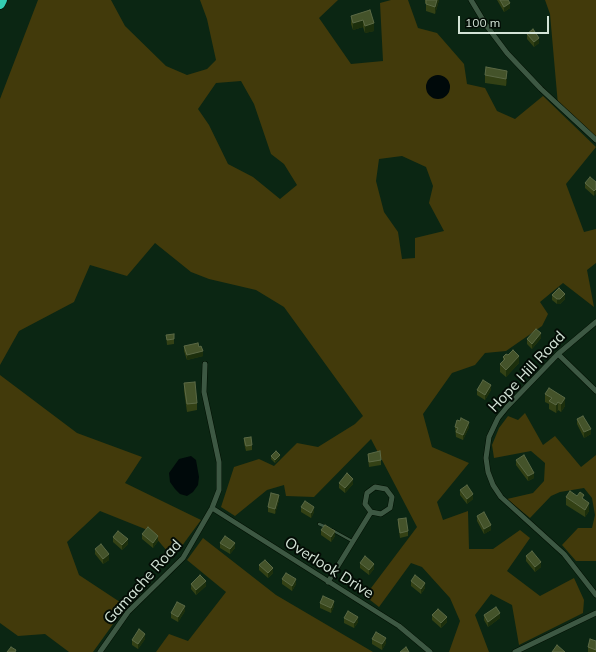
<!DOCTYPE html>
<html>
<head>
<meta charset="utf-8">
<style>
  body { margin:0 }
  #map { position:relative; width:596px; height:652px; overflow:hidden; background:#0b2613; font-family:Mulish,sans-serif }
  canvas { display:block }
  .scale { position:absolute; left:458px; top:16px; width:91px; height:18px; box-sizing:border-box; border:2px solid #d3e3d6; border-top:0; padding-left:5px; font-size:12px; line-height:14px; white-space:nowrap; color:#d3e3d6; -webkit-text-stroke:3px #030c05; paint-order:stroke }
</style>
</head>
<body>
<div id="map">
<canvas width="596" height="652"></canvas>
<div class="scale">100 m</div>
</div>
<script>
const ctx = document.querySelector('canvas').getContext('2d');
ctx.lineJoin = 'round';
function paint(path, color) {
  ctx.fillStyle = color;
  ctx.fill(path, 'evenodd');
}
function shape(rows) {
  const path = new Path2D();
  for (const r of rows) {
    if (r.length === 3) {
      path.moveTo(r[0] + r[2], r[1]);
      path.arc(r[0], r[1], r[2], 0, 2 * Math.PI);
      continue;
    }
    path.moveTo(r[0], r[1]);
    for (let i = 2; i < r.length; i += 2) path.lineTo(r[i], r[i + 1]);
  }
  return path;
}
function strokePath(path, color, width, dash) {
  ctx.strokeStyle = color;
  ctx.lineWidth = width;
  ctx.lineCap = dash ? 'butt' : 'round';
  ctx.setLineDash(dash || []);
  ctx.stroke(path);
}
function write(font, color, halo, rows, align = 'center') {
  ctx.font = font + ' Mulish,sans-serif';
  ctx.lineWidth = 4;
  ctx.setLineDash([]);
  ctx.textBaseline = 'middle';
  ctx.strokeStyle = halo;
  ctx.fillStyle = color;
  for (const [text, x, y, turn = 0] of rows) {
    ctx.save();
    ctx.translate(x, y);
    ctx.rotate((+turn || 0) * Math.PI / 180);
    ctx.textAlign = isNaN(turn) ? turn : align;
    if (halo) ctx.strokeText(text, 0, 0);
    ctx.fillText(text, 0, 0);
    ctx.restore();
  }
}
paint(shape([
  [38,0,111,0,125,26,166,66,187,75,207,69,216,60,207,19,200,0,338,0,319,18,351,64,383,61,380,3,391,0,408,0,418,28,437,33,464,64,467,84,485,88,497,111,515,119,543,96,596,147,566,184,584,232,596,229,596,263,587,270,594,307,563,283,540,302,548,314,542,326,506,351,485,353,475,365,452,373,423,414,432,447,469,463,437,502,443,520,468,511,469,549,493,549,520,530,530,538,507,571,540,596,574,578,584,600,583,613,519,645,512,605,491,594,475,615,489,652,449,652,460,621,450,598,422,567,411,563,379,607,365,596,417,527,371,439,314,497,286,496,284,485,267,490,235,516,221,507,234,467,259,459,274,466,297,443,318,447,355,424,363,416,284,307,256,290,209,279,191,272,155,243,127,276,90,265,74,302,19,331,0,365,0,99],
  [241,81,254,104,271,154,284,164,297,185,280,199,253,177,228,164,209,125,198,109,216,83],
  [402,156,426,167,433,186,429,203,444,231,415,238,415,258,402,259,398,232,384,212,376,181,379,159],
  [545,0,596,0,596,140,558,105,550,14],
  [0,375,77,433,142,457,125,483,201,520,173,558,150,531,100,511,67,542,79,575,126,606,93,652,69,652,45,634,18,636,0,623],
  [525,413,543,445,555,436,581,467,596,455,596,561,576,561,562,545,578,528,592,528,595,515,592,498,584,488,560,492,551,496,530,518,507,499,533,493,544,481,545,463,531,451,494,458,492,445,499,428,508,416,518,420],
  [203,538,276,595,373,652,156,652,169,634,188,641,226,592,187,560]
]), '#423a0b');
paint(shape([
  [438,87,12],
  [191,456,196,460,199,477,198,485,193,492,187,496,180,494,175,489,170,482,169,473,179,459]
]), '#00090a');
const lane = shape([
  [319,524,326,527],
  [332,530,352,541]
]);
const street = shape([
  [471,0,486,25,507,53,541,89,596,140],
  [596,322,558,354,507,407,498,418,489,437,486,458,488,472,493,485,501,497,564,554,596,595],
  [558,354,596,391],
  [212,508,399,626,430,652],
  [328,582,371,512,381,514,390,508,392,497,386,489,375,487,367,493,365,504,371,512],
  [100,652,128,612,183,558,212,508,219,490,219,462,204,392,205,364],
  [515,652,596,613]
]);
const highway = shape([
  [0,4,2,0]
]);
strokePath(lane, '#000f02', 3.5);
strokePath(street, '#000f02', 6);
strokePath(highway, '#000f02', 11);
strokePath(lane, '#3d5843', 2.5);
strokePath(street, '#3d5843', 5);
strokePath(highway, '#34cdb1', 10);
paint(shape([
  [425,0,439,0,435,14,426,11,426,3,425,3],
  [497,0,508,0,510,8,504,12],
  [370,10,374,31,365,33,363,27,353,30,351,24,351,16],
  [527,34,539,43,534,47,527,39],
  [485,75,507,79,506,86,485,83],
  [596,182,594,196,585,188,585,183],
  [552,295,565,299,560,304,557,304,552,300],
  [166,335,174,339,174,344,167,345],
  [541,338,532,349,527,344,527,339],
  [184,346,199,347,203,356,187,360,184,351],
  [508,355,519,363,506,377,500,372,500,364,503,362,503,357],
  [184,383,197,403,197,410,187,412,184,391],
  [477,390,491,390,485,400,477,395],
  [545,394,565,406,561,412,558,410,556,413,549,409,549,404,545,402],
  [577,419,591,434,584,438,577,424],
  [455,427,469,427,463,440,456,437],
  [244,438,252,445,252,450,246,451,244,443],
  [368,454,381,460,381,465,369,467,368,459],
  [271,456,280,458,275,463,271,459],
  [516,460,534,478,528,481,516,465],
  [339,483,353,484,345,493,339,488],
  [460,490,473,499,467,504,460,495],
  [566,497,584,500,589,511,585,517,566,505],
  [279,500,275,514,268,512,268,507],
  [301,507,314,512,311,518,301,512],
  [477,516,491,530,484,534,477,521],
  [398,519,408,531,408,536,400,538,398,524],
  [321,530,335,536,331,542,321,535],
  [142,534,158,541,153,548,142,539],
  [113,537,128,544,122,550,113,542],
  [220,543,235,548,230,554,220,548],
  [95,549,109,560,103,564,95,554],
  [526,556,541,567,535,572,526,561],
  [360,563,374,569,369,575,360,568],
  [259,565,273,573,268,578,259,570],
  [282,579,296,584,292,591,282,584],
  [411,581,425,588,421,594,411,586],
  [191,584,206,586,196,595,191,589],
  [320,603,334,606,331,613,320,608],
  [185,611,178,622,171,618,171,613],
  [432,615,447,622,441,628,432,620],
  [484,615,500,618,488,627,484,620],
  [344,618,358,622,354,628,344,623],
  [145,639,138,649,132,645,132,640],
  [372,639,386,643,382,650,372,644],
  [596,641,596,652,588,652,588,647]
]), '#334115');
paint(shape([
  [437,0,439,0,435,14,435,7],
  [510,3,510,8,504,12,504,7],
  [363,20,363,27,353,30,353,23],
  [374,23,374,31,365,33,365,26],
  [539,38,539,43,534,47,534,42],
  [507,71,507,79,506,86,506,79],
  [596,189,596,194,594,196,594,191],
  [565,294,565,299,560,304,557,304,557,299],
  [541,333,541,338,532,349,532,344],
  [203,351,203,356,187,360,187,355],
  [519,356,519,363,506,377,506,370],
  [491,385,491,390,485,400,485,395],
  [565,398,565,406,561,412,561,404],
  [558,402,558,410,556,413,556,405],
  [469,422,469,427,463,440,463,435],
  [591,429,591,434,584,438,584,432],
  [280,455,280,458,275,463,275,460],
  [534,473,534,478,528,481,528,476],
  [353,479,353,484,345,493,345,488],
  [473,494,473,499,467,504,467,499],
  [279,495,279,500,275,514,275,509],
  [589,503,589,511,585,517,585,510],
  [314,507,314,512,311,518,311,513],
  [491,525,491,530,484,534,484,529],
  [335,531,335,536,331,542,331,537],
  [158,536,158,541,153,548,153,543],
  [128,539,128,544,122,550,122,545],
  [235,543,235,548,230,554,230,549],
  [109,554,109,560,103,564,103,559],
  [541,562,541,567,535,572,535,567],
  [374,564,374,569,369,575,369,570],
  [273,568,273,573,268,578,268,573],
  [296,579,296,584,292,591,292,586],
  [206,581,206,586,196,595,196,590],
  [425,583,425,588,421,594,421,589],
  [334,601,334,606,331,613,331,608],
  [185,606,185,611,178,622,178,617],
  [500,613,500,618,488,627,488,622],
  [358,617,358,622,354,628,354,623],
  [447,617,447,622,441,628,441,623],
  [145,634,145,639,138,649,138,644],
  [386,638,386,643,382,650,382,644]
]), '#1c2f0c');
const building = shape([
  [426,0,437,0,435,7,426,4,426,0],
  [500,0,508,0,510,3,504,7,500,0],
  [370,10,374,23,365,26,363,20,353,23,351,16,370,10],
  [533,29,539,38,534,42,527,34,533,29],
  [486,67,507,71,506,79,485,75,486,67],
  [590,177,596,182,596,189,594,191,585,183,590,177],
  [559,288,565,294,560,299,557,299,552,295,559,288],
  [536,329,541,333,532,344,527,339,536,329],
  [174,334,174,339,167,340,166,335,174,334],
  [198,343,199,347,201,346,203,351,187,355,184,346,198,343],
  [513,350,519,356,506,370,500,364,505,359,503,357,506,354,508,355,513,350],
  [483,380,491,385,485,395,477,390,483,380],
  [195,382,197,403,187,404,184,383,195,382],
  [549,388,565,398,561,404,558,402,556,405,549,401,552,398,545,394,549,388],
  [583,416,591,429,584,432,577,419,583,416],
  [461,418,469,422,463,435,456,432,458,428,455,427,457,420,460,421,461,418],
  [251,437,252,445,246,446,244,438,251,437],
  [276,451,280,455,275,460,271,456,276,451],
  [380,451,381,460,369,462,368,454,380,451],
  [524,455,534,473,528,476,516,460,524,455],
  [347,473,353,479,345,488,339,483,347,473],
  [467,485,473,494,467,499,460,490,467,485],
  [570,491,577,496,580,492,584,495,582,498,589,503,585,510,566,497,570,491],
  [271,493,279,495,275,509,268,507,271,493],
  [305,501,314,507,311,513,301,507,305,501],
  [484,512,491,525,484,529,477,516,484,512],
  [406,518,408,531,400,533,398,519,406,518],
  [325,525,335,531,331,537,321,530,325,525],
  [148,527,158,536,153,543,142,534,148,527],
  [118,531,128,539,122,545,113,537,118,531],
  [225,536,235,543,230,549,220,543,225,536],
  [101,544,109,554,103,559,95,549,101,544],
  [532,551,541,562,535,567,526,556,532,551],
  [365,556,374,564,369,570,360,563,365,556],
  [265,560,273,568,268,573,259,565,265,560],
  [286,573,296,579,292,586,282,579,286,573],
  [200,575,206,581,196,590,191,584,200,575],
  [415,575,425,583,421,589,411,581,415,575],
  [323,596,334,601,331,608,320,603,323,596],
  [177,602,185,606,178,617,171,613,177,602],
  [496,607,500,613,488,622,484,615,496,607],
  [438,609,447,617,441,623,432,615,438,609],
  [348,611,358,617,354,623,344,618,348,611],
  [139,629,145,634,138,644,132,640,139,629],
  [376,632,386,638,382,644,372,639,376,632],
  [590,639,596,641,596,650,588,647,590,639],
  [557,645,565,652,552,652,557,645],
  [11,647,16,650,15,652,7,652,11,647],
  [406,647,409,652,400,652,406,647]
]);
paint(building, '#44532a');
strokePath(building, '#5b6945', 1);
write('15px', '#d3e3d6', '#030c05', [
  ["Hope Hill Road",527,372,-47],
  ["Overlook Drive",329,568,32],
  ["Gamache Road",143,582,-48]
]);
</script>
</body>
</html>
